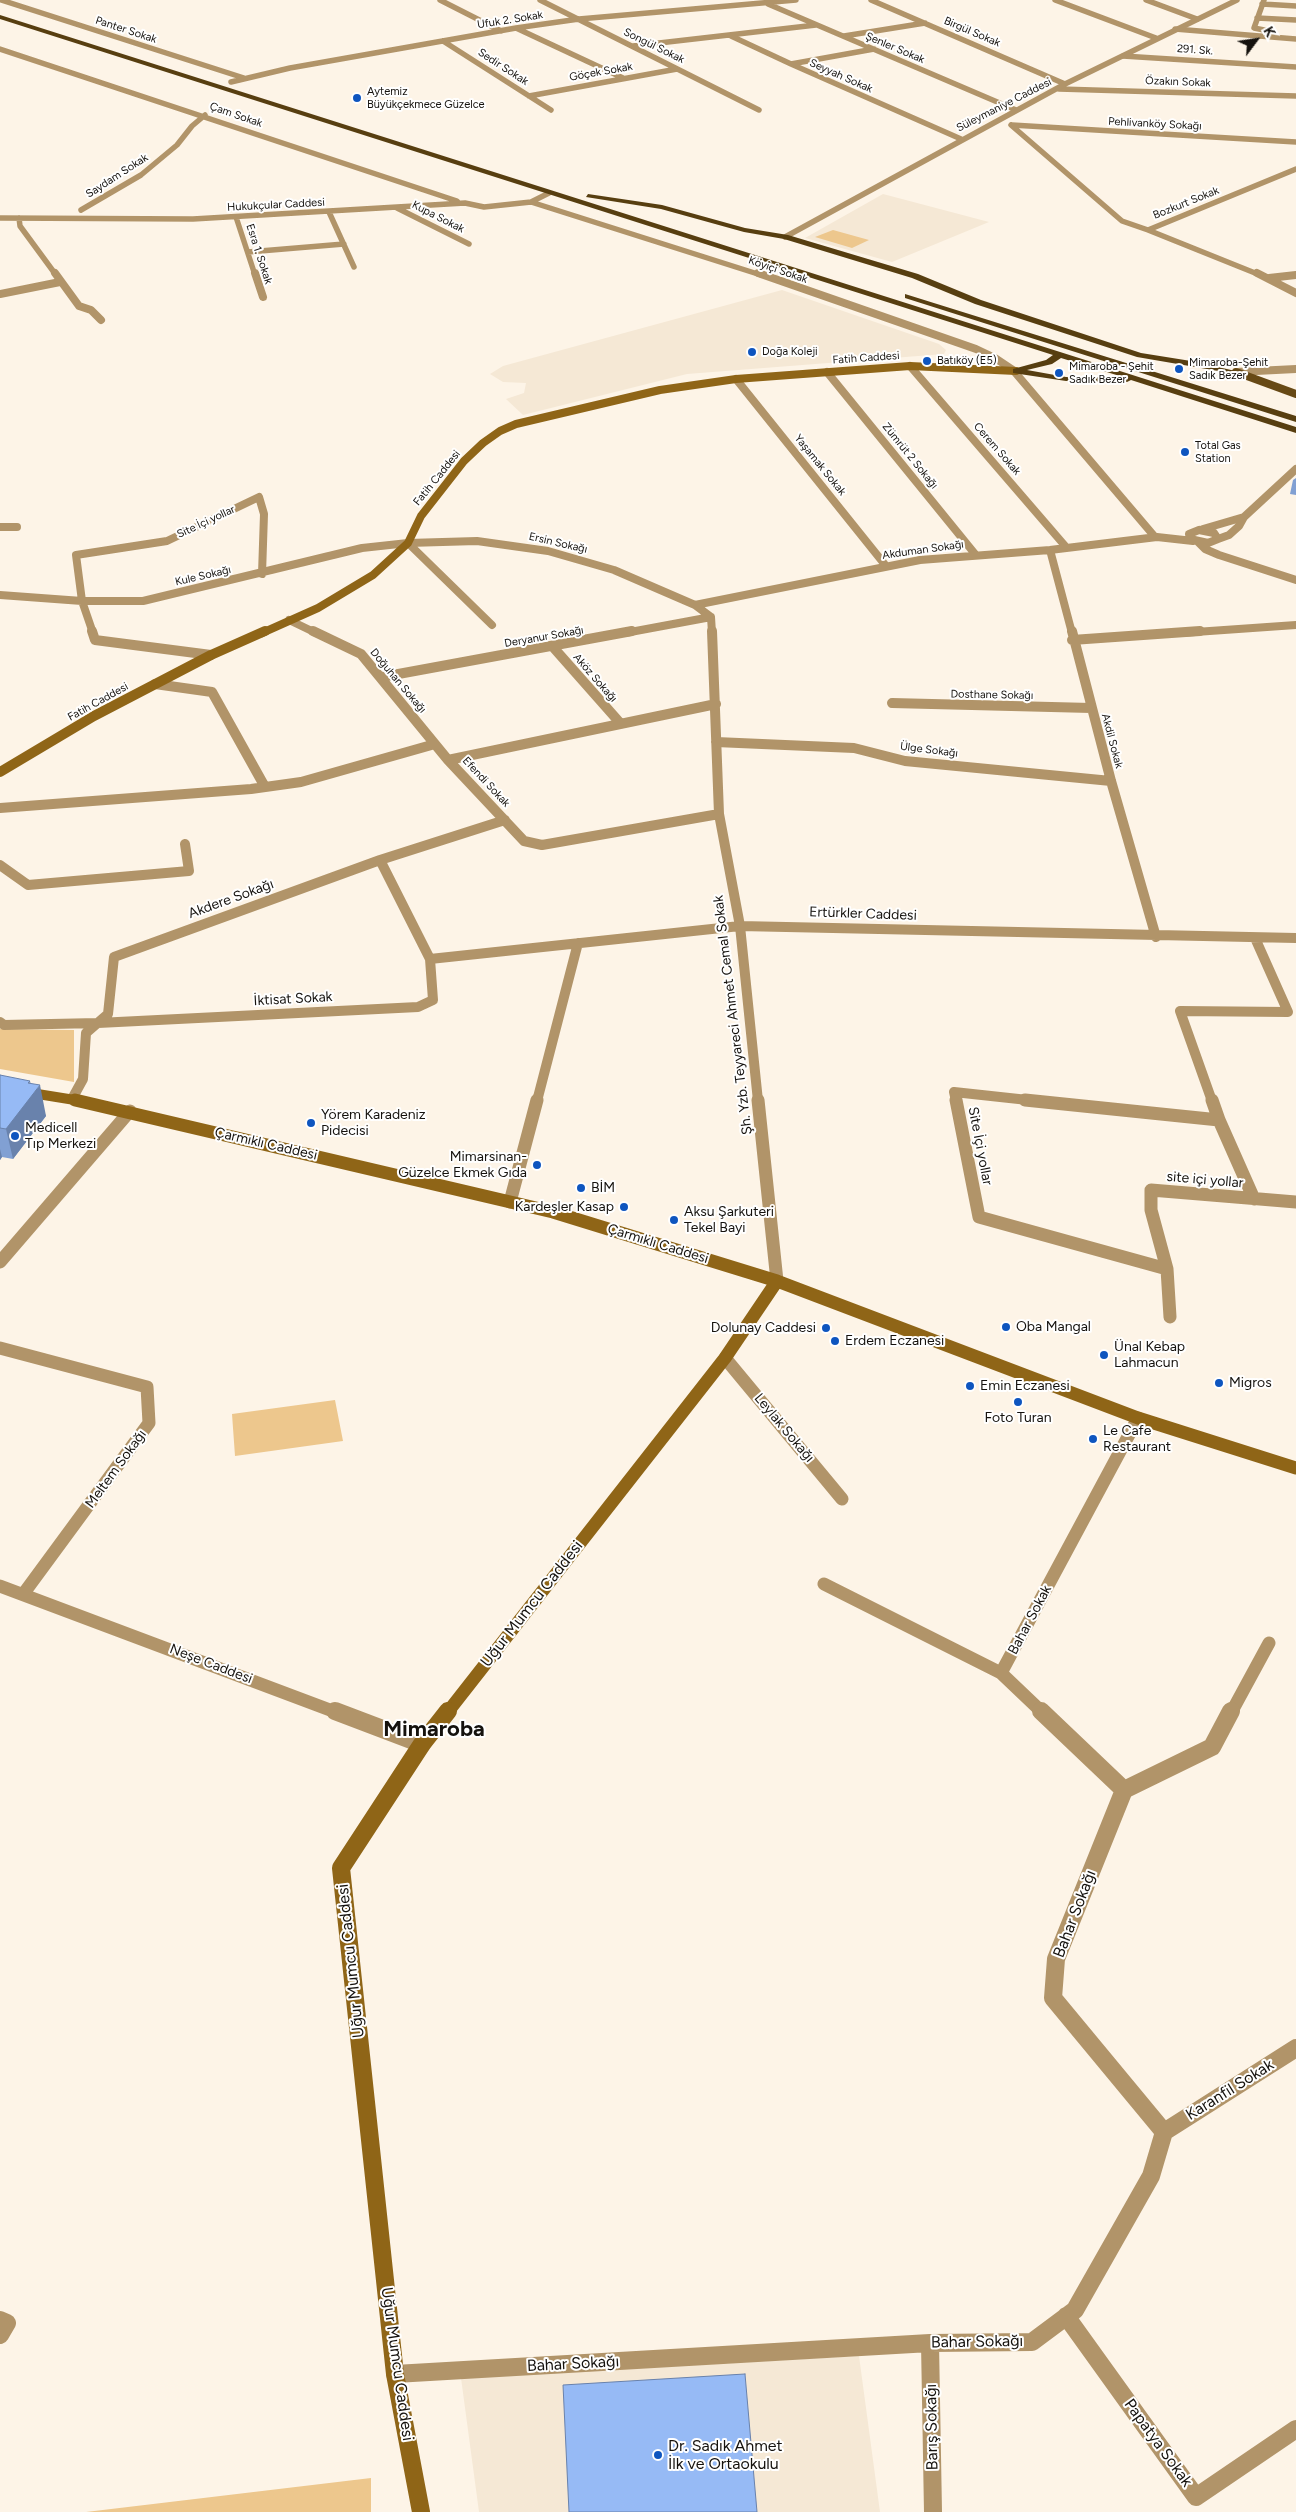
<!DOCTYPE html>
<html>
<head>
<meta charset="utf-8">
<style>
  body { margin:0 }
  #map { position:relative; width:1296px; height:2512px; overflow:hidden; background:#fdf4e7; font-family:Figtree,sans-serif }
  canvas { display:block }
  .north { position:absolute; left:1231px; top:15px; width:50px; height:50px; -webkit-text-stroke:4px #fff; paint-order:stroke; rotate:59deg; font-size:14px; font-weight:700; line-height:20px; text-align:center; color:#15120e }
  .north::after { content:''; display:block; margin:auto; width:18px; height:22px; background:#15120e; clip-path:polygon(50% 0,100% 100%,50% 72%,0 100%) }
</style>
</head>
<body>
<div id="map">
<canvas width="1296" height="2512"></canvas>
<div class="north">K</div>
</div>
<script>
const ctx = document.querySelector('canvas').getContext('2d');
ctx.lineJoin = 'round';
function paint(path, color) {
  ctx.fillStyle = color;
  ctx.fill(path, 'evenodd');
}
function shape(rows) {
  const path = new Path2D();
  for (const r of rows) {
    path.moveTo(r[0], r[1]);
    for (let i = 2; i < r.length; i += 2) path.lineTo(r[i], r[i + 1]);
  }
  return path;
}
function strokePath(path, color, width, dash) {
  ctx.strokeStyle = color;
  ctx.lineWidth = width;
  ctx.lineCap = dash ? 'butt' : 'round';
  ctx.setLineDash(dash || []);
  ctx.stroke(path);
}
function write(font, color, halo, rows, align = 'center') {
  ctx.font = font + ' Figtree,sans-serif';
  ctx.lineWidth = 4;
  ctx.setLineDash([]);
  ctx.textBaseline = 'middle';
  ctx.strokeStyle = halo;
  ctx.fillStyle = color;
  for (const [text, x, y, turn = 0] of rows) {
    ctx.save();
    ctx.translate(x, y);
    ctx.rotate((+turn || 0) * Math.PI / 180);
    ctx.textAlign = isNaN(turn) ? turn : align;
    if (halo) ctx.strokeText(text, 0, 0);
    ctx.fillText(text, 0, 0);
    ctx.restore();
  }
}
paint(shape([
  [883,194,989,222,892,262,805,238],
  [782,290,939,344,946,350,944,354,687,374,523,415,506,399,524,393,526,383,503,382,490,374,503,366],
  [859,2356,880,2512,479,2512,461,2378]
]), '#f5e8d5');
paint(shape([
  [833,230,869,240,852,248,815,237],
  [0,1029,74,1030,74,1082,0,1069],
  [335,1400,343,1441,235,1456,232,1414],
  [371,2478,371,2512,86,2512]
]), '#edc78d');
strokePath(shape([
  [1,0,244,78],
  [440,0,501,31],
  [540,0,759,110],
  [871,0,1065,84],
  [1055,0,1156,38],
  [1146,0,1197,19],
  [1264,0,1254,28,1269,31],
  [768,4,1016,110],
  [1262,4,1296,6],
  [1257,18,1296,20],
  [516,28,623,78],
  [1175,29,1296,39],
  [731,36,791,64],
  [844,36,925,23],
  [443,41,551,110],
  [633,46,816,25],
  [0,49,457,201],
  [874,49,791,64,961,139],
  [1123,56,1296,67],
  [231,82,290,68,516,28,579,19,796,0],
  [1059,89,1296,96],
  [529,96,677,69],
  [1011,125,1122,221,1148,230],
  [1012,125,1296,142],
  [531,202,761,275],
  [397,208,469,244],
  [81,210,141,175,177,145,192,126,205,115],
  [329,212,354,267],
  [236,217,255,275],
  [0,218,193,219,465,203,484,207,531,202,549,193],
  [19,218,20,226,56,275],
  [248,252,344,244],
  [1260,275,1148,230,1296,169]
]), '#b19469', 5.5);
strokePath(shape([
  [55,273,79,306,91,310,101,320],
  [255,273,263,297],
  [758,273,976,349,995,358,1013,370,1155,537],
  [1257,273,1296,293],
  [1269,278,1296,275],
  [0,294,60,282],
  [910,366,1066,547],
  [827,372,975,554],
  [1236,372,1296,369],
  [736,379,886,566],
  [0,527,17,527],
  [1203,529,1244,517],
  [1199,530,1214,533,1218,539,1208,543,1190,539,1189,534,1199,530],
  [1218,539,1229,535,1239,526,1244,517,1296,469],
  [1198,542,1205,549,1219,555,1296,580],
  [408,543,492,625],
  [1050,550,1072,633],
  [0,595,82,601,143,601,362,548,408,543,477,541,548,551,614,570,695,605,711,617,712,633],
  [695,605,920,560,1050,550,1157,537,1193,541],
  [289,620,316,633],
  [93,633,82,601,76,555,167,541,259,497,264,514,262,574],
  [625,633,711,617],
  [1181,633,1296,625]
]), '#b19469', 8);
strokePath(shape([
  [92,631,95,640,211,655],
  [313,631,361,654,448,760,524,841,542,845,719,814],
  [712,631,719,814,740,926,758,1101],
  [1072,631,1111,781,1156,937],
  [1072,640,1200,631],
  [553,647,621,724],
  [382,677,632,631],
  [155,684,212,692,265,787],
  [892,703,1091,708],
  [716,742,854,748,905,761,1111,781],
  [448,760,716,704],
  [0,808,251,789,301,782,435,744],
  [0,865,28,885,189,871,185,844],
  [430,959,740,926,1296,938],
  [0,1022,4,1025,98,1023,418,1007,433,1000,430,959,380,860],
  [72,1099,83,1079,86,1033,108,1014,114,957,380,860,505,820],
  [537,1101,578,943],
  [956,1101,954,1092,1037,1101],
  [1212,1101,1180,1011,1288,1012,1255,938]
]), '#b19469', 10);
strokePath(shape([
  [758,1100,777,1281],
  [956,1100,979,1217,1167,1269],
  [1025,1100,1219,1120,1212,1100],
  [1219,1120,1254,1199],
  [510,1202,537,1100],
  [0,1262,130,1111],
  [1170,1317,1167,1269,1151,1210,1151,1190,1296,1202],
  [0,1348,147,1387,149,1423,24,1593],
  [725,1358,842,1499],
  [824,1584,1001,1673],
  [0,1586,338,1713],
  [1043,1713,1001,1673,1138,1418],
  [1231,1713,1269,1643]
]), '#b19469', 13);
strokePath(shape([
  [335,1711,422,1744],
  [1041,1711,1124,1790],
  [1124,1790,1056,1959,1053,1998,1164,2132],
  [1124,1790,1212,1747,1231,1711],
  [1164,2132,1296,2048],
  [1066,2316,1196,2497,1296,2429],
  [0,2320,7,2323,0,2335],
  [930,2343,933,2512],
  [395,2374,930,2343,1032,2342,1075,2310,1151,2176,1164,2132]
]), '#b19469', 18);
strokePath(shape([
  [785,237,1065,84,1237,0]
]), '#b19469', 5.5);
strokePath(shape([
  [262,633,318,608,373,575,408,543,421,516,464,461,483,443,500,431,516,424,660,390,736,379,910,366,1016,371]
]), '#8f6517', 8);
strokePath(shape([
  [0,772,94,716,211,655,265,631],
  [0,1088,81,1101]
]), '#8f6517', 10);
strokePath(shape([
  [75,1100,553,1212,777,1281,1138,1418,1296,1468],
  [447,1713,725,1358,777,1281]
]), '#8f6517', 13);
strokePath(shape([
  [421,2512,395,2374,341,1868,422,1744,448,1711]
]), '#8f6517', 18);
strokePath(shape([
  [1236,372,1296,394]
]), '#674915', 8);
paint(shape([
  [0,15,1296,427,1296,433,1131,380,1127,382,1066,381,1013,373,1013,369,1046,360,1053,355,0,19,0,15],
  [1061,358,1123,377,1066,377,1027,370,1052,364,1061,358],
  [588,194,662,205,745,228,788,235,918,274,981,300,1141,353,1191,361,1240,372,1236,374,1137,357,975,304,912,278,784,239,744,232,661,209,586,197,588,194],
  [905,294,1296,416,1296,422,905,298,905,294]
]), '#573e10');
paint(shape([
  [1296,478,1296,495,1290,494,1293,480],
  [0,1075,31,1084,46,1116,13,1159,2,1157,0,1160]
]), '#81a0d3');
paint(shape([
  [30,1081,33,1094,40,1085,46,1116,13,1159,6,1129],
  [0,1149,2,1157,0,1160]
]), '#6982ac');
const building = shape([
  [0,1075,30,1081,28,1083,40,1085,6,1129,0,1128,0,1075],
  [745,2374,757,2512,569,2512,563,2385,745,2374]
]);
paint(building, '#96baf5');
strokePath(building, '#6982ac', 1);
for (const [x, y, r, color] of [
  [357,98,5,"#0e55bf"],
  [752,352,5,"#0e55bf"],
  [927,361,5,"#0e55bf"],
  [1179,369,5,"#0e55bf"],
  [1059,373,5,"#0e55bf"],
  [1185,452,5,"#0e55bf"],
  [311,1123,5,"#0e55bf"],
  [15,1136,5,"#0e55bf"],
  [537,1165,5,"#0e55bf"],
  [581,1188,5,"#0e55bf"],
  [624,1207,5,"#0e55bf"],
  [674,1220,5,"#0e55bf"],
  [1006,1327,5,"#0e55bf"],
  [826,1328,5,"#0e55bf"],
  [835,1341,5,"#0e55bf"],
  [1104,1355,5,"#0e55bf"],
  [1219,1383,5,"#0e55bf"],
  [970,1386,5,"#0e55bf"],
  [1018,1402,5,"#0e55bf"],
  [1093,1439,5,"#0e55bf"],
  [658,2455,5,"#0e55bf"]
]) {
  const dot = new Path2D();
  dot.arc(x, y, r, 0, 2 * Math.PI);
  ctx.fillStyle = color;
  ctx.fill(dot);
  strokePath(dot, '#fff', 2);
}
write('11px', '#15120e', '#fff', [
  ["Ufuk 2. Sokak",510,20,-9],
  ["Panter Sokak",126,30,18],
  ["Birgül Sokak",972,32,23],
  ["Songül Sokak",654,46,26],
  ["Şenler Sokak",895,48,23],
  ["291. Sk.",1195,50,4],
  ["Sedir Sokak",503,67,33],
  ["Göçek Sokak",601,72,-10],
  ["Seyyah Sokak",841,76,24],
  ["Özakın Sokak",1178,82,2],
  ["Süleymaniye Caddesi",1004,105,-27],
  ["Çam Sokak",236,115,19],
  ["Pehlivanköy Sokağı",1155,124,3],
  ["Saydam Sokak",117,176,-33],
  ["Bozkurt Sokak",1186,203,-22],
  ["Hukukçular Caddesi",276,205,-3],
  ["Kupa Sokak",438,217,27],
  ["Esra 1. Sokak",259,254,72],
  ["Köyiçi Sokak",778,270,19],
  ["Fatih Caddesi",866,358,-4],
  ["Cerem Sokak",997,449,49],
  ["Zümrüt 2 Sokağı",910,456,51],
  ["Yaşamak Sokak",820,465,51],
  ["Fatih Caddesi",437,478,-51],
  ["Site İçi yollar",206,522,-25],
  ["Ersin Sokağı",558,543,13],
  ["Akduman Sokağı",923,550,-8],
  ["Kule Sokağı",203,576,-13],
  ["Deryanur Sokağı",544,637,-10],
  ["Aköz Sokağı",595,678,49],
  ["Doğuhan Sokağı",398,681,50],
  ["Dosthane Sokağı",992,695,1],
  ["Fatih Caddesi",98,702,-29],
  ["Akdil Sokak",1112,741,75],
  ["Ülge Sokağı",929,750,7],
  ["Efendi Sokak",486,782,47]
]);
write('11px', '#15120e', '#fff', [
  ["Aytemiz",367,92],
  ["Büyükçekmece Güzelce",367,105],
  ["Doğa Koleji",762,352],
  ["Batıköy (E5)",937,361],
  ["Mimaroba-Şehit",1189,363],
  ["Sadık Bezer",1189,376],
  ["Mimaroba - Şehit",1069,367],
  ["Sadık Bezer",1069,380],
  ["Total Gas",1195,446],
  ["Station",1195,459]
], 'left');
write('14px', '#15120e', '#fff', [
  ["Akdere Sokağı",231,899,-20],
  ["Ertürkler Caddesi",863,914,2],
  ["İktisat Sokak",293,999,-3],
  ["Şh. Yzb. Teyyareci Ahmet Cemal Sokak",733,1015,-97],
  ["Çarmıklı Caddesi",266,1144,13],
  ["Site İçi yollar",980,1146,79],
  ["site içi yollar",1205,1180,5],
  ["Çarmıklı Caddesi",658,1244,17],
  ["Leylak Sokağı",784,1428,50],
  ["Meltem Sokağı",116,1469,-54],
  ["Bahar Sokak",1030,1620,-62],
  ["Neşe Caddesi",211,1664,21]
]);
write('14px', '#15120e', '#fff', [
  ["Yörem Karadeniz",321,1115],
  ["Pidecisi",321,1131],
  ["Medicell",25,1128],
  ["Tıp Merkezi",25,1144],
  ["Mimarsinan-",527,1157,"right"],
  ["Güzelce Ekmek Gıda",527,1173,"right"],
  ["BİM",591,1188],
  ["Kardeşler Kasap",614,1207,"right"],
  ["Aksu Şarkuteri",684,1212],
  ["Tekel Bayi",684,1228],
  ["Oba Mangal",1016,1327],
  ["Dolunay Caddesi",816,1328,"right"],
  ["Erdem Eczanesi",845,1341],
  ["Ünal Kebap",1114,1347],
  ["Lahmacun",1114,1363],
  ["Migros",1229,1383],
  ["Emin Eczanesi",980,1386],
  ["Foto Turan",1018,1418,"center"],
  ["Le Cafe",1103,1431],
  ["Restaurant",1103,1447]
], 'left');
write('16px', '#15120e', '#fff', [
  ["Uğur Mumcu Caddesi",532,1604,-52],
  ["Bahar Sokağı",1075,1914,-69],
  ["Uğur Mumcu Caddesi",351,1961,-96],
  ["Karanfil Sokak",1230,2090,-32],
  ["Bahar Sokağı",977,2342,-1],
  ["Uğur Mumcu Caddesi",397,2364,82],
  ["Bahar Sokağı",573,2364,-3],
  ["Barış Sokağı",932,2427,-91],
  ["Papatya Sokak",1158,2443,54]
]);
write('16px', '#15120e', '#fff', [
  ["Dr. Sadık Ahmet",668,2446],
  ["İlk ve Ortaokulu",668,2464]
], 'left');
write('bold 22px', '#15120e', '#fff', [
  ["Mimaroba",434,1730]
]);
</script>
</body>
</html>
